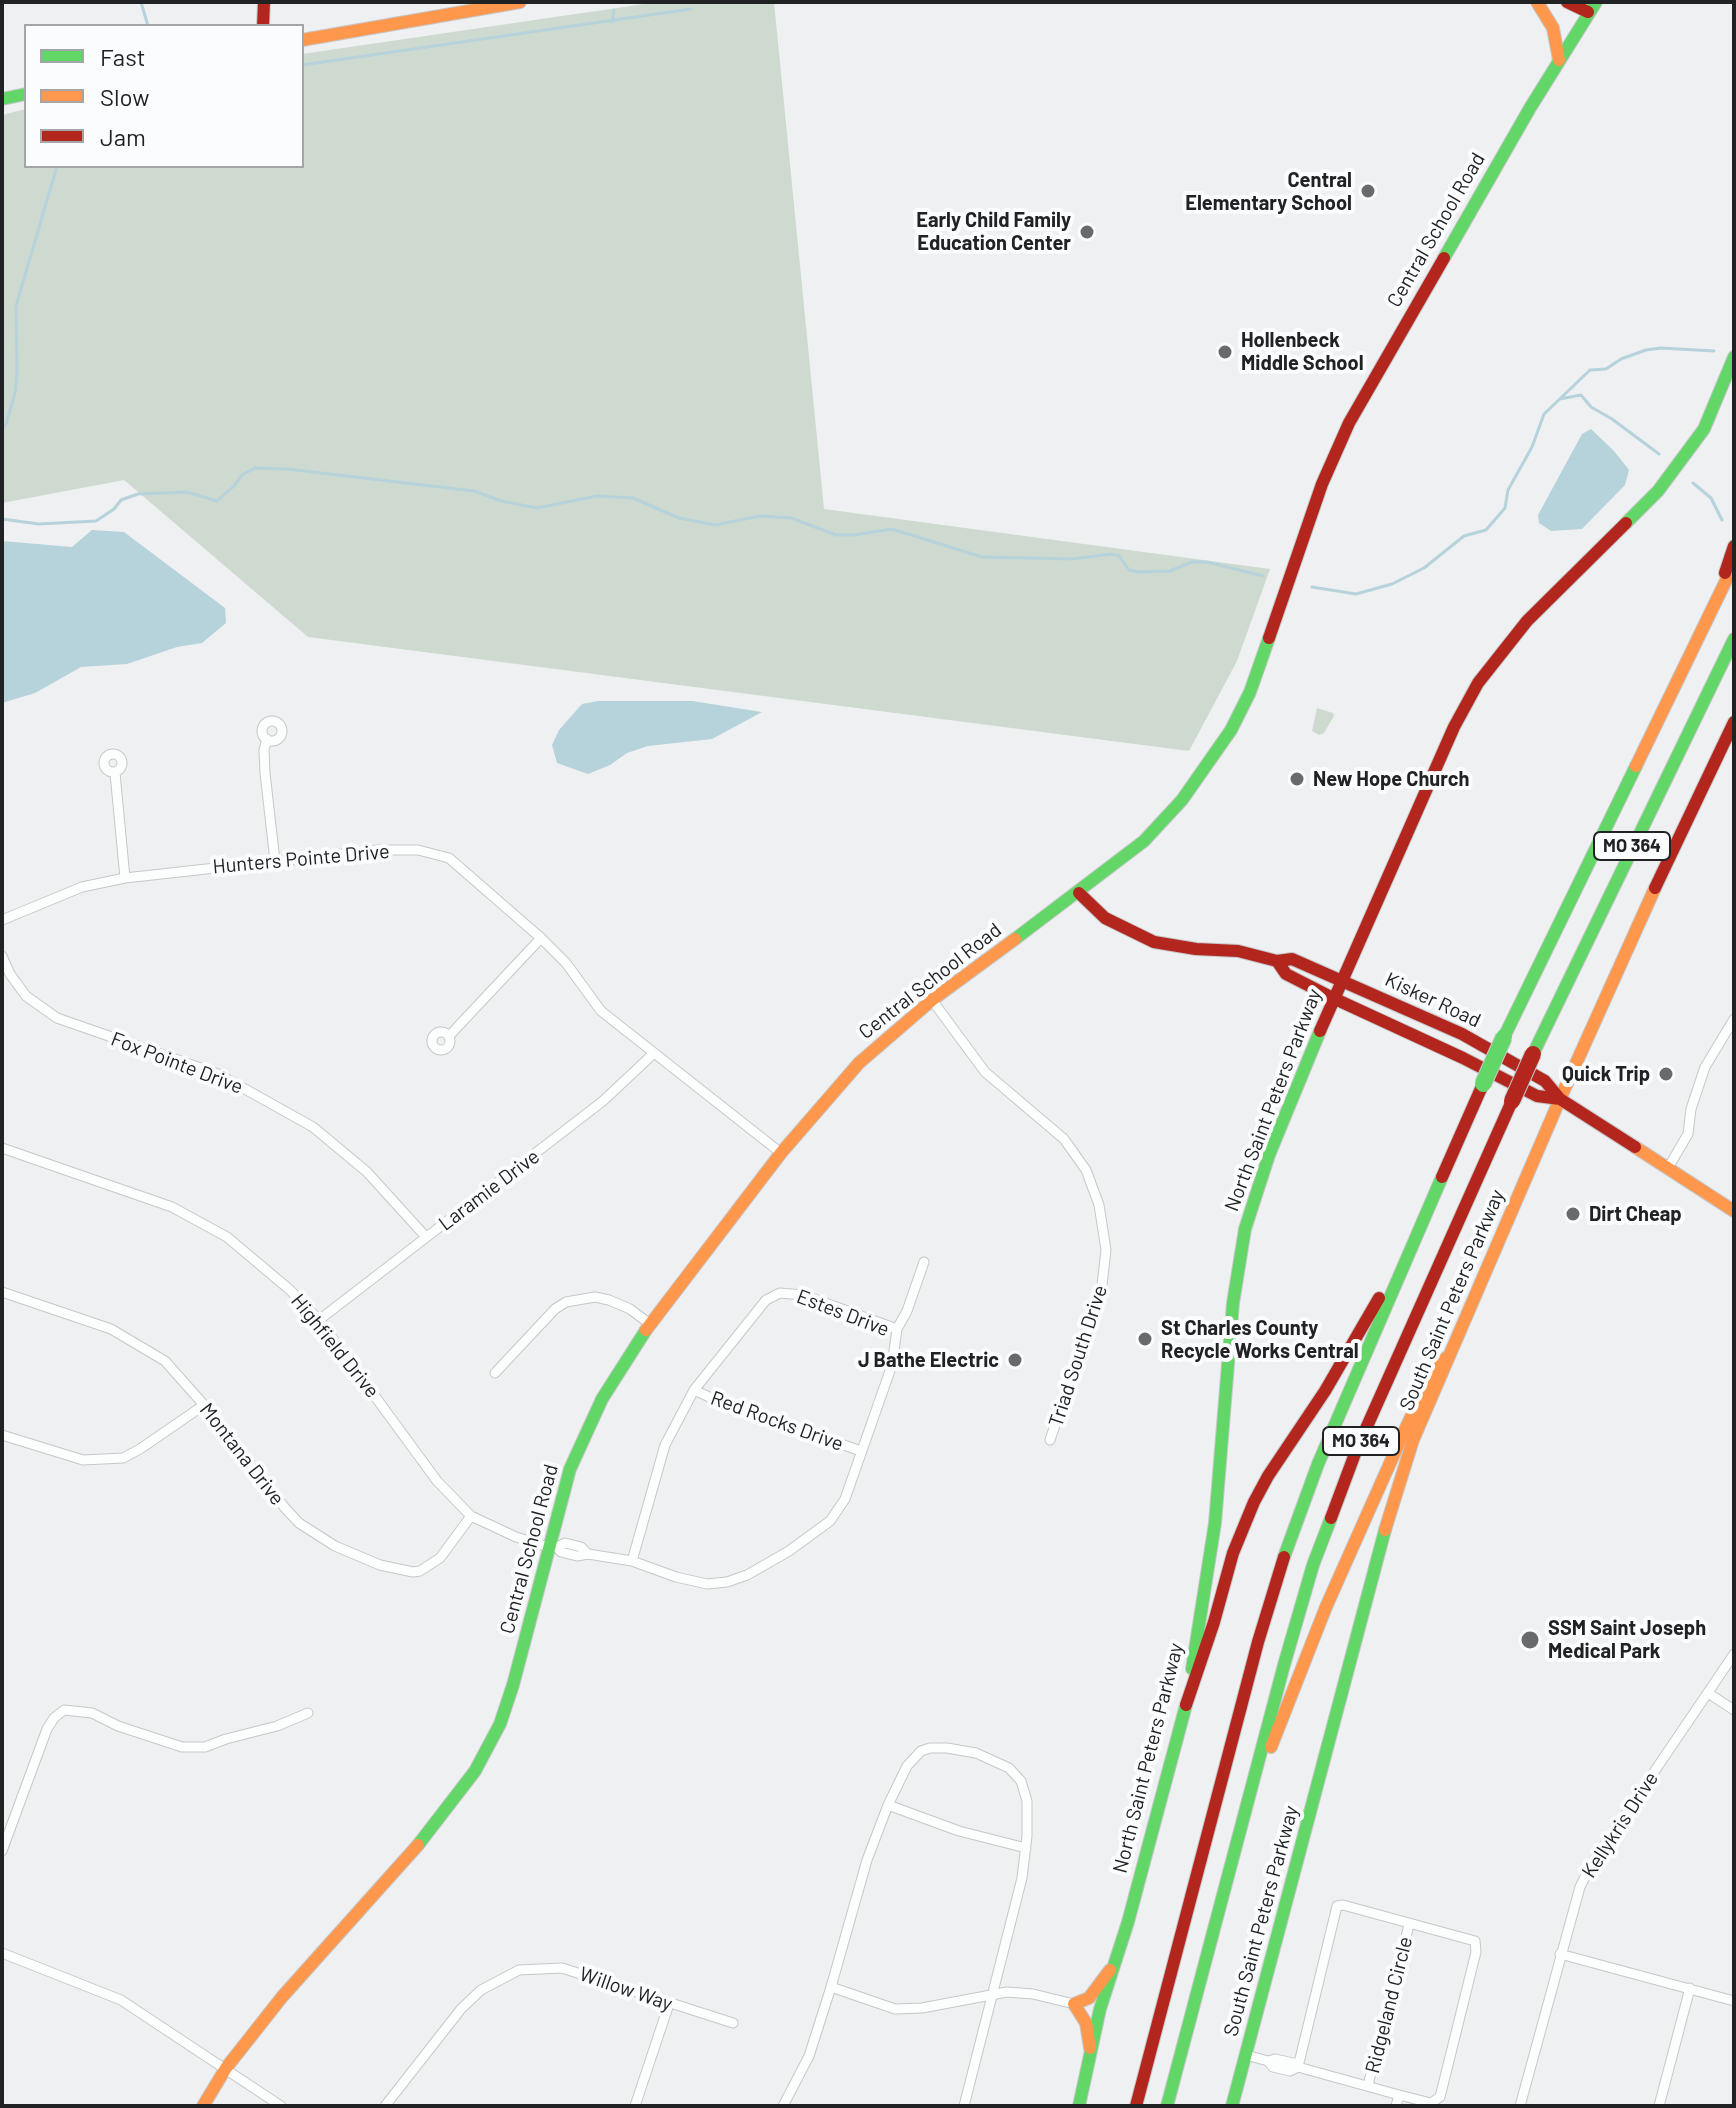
<!DOCTYPE html>
<html>
<head>
<meta charset="utf-8">
<style>
  body { margin:0 }
  #map { position:relative; width:1736px; height:2108px; overflow:hidden; background:#eef0f2; font-family:Barlow,sans-serif }
  canvas { display:block }
  .frame { position:absolute; inset:0; border:4px solid #212224; pointer-events:none }
  .legend { position:absolute; left:24px; top:24px; width:280px; height:144px; box-sizing:border-box; background:#fbfcfe; border:2px solid #a4a5a7; margin:0; padding:10px 14px; list-style:none; font-size:24px; color:#212224 }
  .legend li { display:flex; align-items:center; gap:16px; height:40px }
  .legend b { width:40px; border:2px solid #a4a5a7 }
</style>
</head>
<body>
<div id="map">
<canvas width="1736" height="2108"></canvas>
<div class="frame"></div>
<ul class="legend">
<li><b style="height:10px;background:#63d668"></b>Fast</li>
<li><b style="height:10px;background:#ff974d"></b>Slow</li>
<li><b style="height:10px;background:#b3261e"></b>Jam</li>
</ul>
</div>
<script>
const ctx = document.querySelector('canvas').getContext('2d');
ctx.lineJoin = 'round';
function paint(path, color) {
  ctx.fillStyle = color;
  ctx.fill(path, 'evenodd');
}
function shape(rows) {
  const path = new Path2D();
  for (const r of rows) {
    if (r.length === 3) {
      path.moveTo(r[0] + r[2], r[1]);
      path.arc(r[0], r[1], r[2], 0, 2 * Math.PI);
      continue;
    }
    path.moveTo(r[0], r[1]);
    for (let i = 2; i < r.length; i += 2) path.lineTo(r[i], r[i + 1]);
  }
  return path;
}
function strokePath(path, color, width, dash) {
  ctx.strokeStyle = color;
  ctx.lineWidth = width;
  ctx.lineCap = dash ? 'butt' : 'round';
  ctx.setLineDash(dash || []);
  ctx.stroke(path);
}
function write(font, color, halo, rows, align = 'center') {
  ctx.font = font + ' Barlow,sans-serif';
  ctx.lineWidth = 8;
  ctx.setLineDash([]);
  ctx.textBaseline = 'middle';
  ctx.strokeStyle = halo;
  ctx.fillStyle = color;
  for (const [text, x, y, turn = 0] of rows) {
    ctx.save();
    ctx.translate(x, y);
    ctx.rotate((+turn || 0) * Math.PI / 180);
    ctx.textAlign = isNaN(turn) ? turn : align;
    if (halo) ctx.strokeText(text, 0, 0);
    ctx.fillText(text, 0, 0);
    ctx.restore();
  }
}
paint(shape([
  [658,2,774,2,824,509,1270,569,1237,661,1189,751,308,637,124,480,2,503,2,115,26,109,26,166,302,166,302,54],
  [1317,708,1333,713,1334,716,1324,733,1319,735,1312,731]
]), '#cedacf');
paint(shape([
  [1591,429,1614,451,1629,470,1625,485,1582,529,1551,531,1539,523,1538,515,1582,434],
  [92,530,124,532,225,608,226,623,202,643,177,647,127,664,81,667,35,693,2,703,2,541,72,547],
  [598,701,692,701,762,712,712,739,648,746,627,753,610,765,588,774,557,763,552,745,559,730,582,704]
]), '#b6d2db');
strokePath(shape([
  [141,2,148,26],
  [612,22,614,10],
  [302,65,691,9],
  [1560,399,1581,395,1591,407,1612,419,1659,454],
  [2,430,6,424,15,393,17,373,16,306,57,166],
  [1693,483,1711,498,1722,520],
  [2,519,39,524,96,521,114,509,121,500,138,494,187,492,217,501,234,486,242,475,255,468,287,469,474,491,501,501,537,508,597,496,633,498,679,518,715,525,760,516,791,518,836,535,854,535,892,529,982,557,1073,559,1111,554,1119,556,1129,570,1139,572,1170,571,1192,562,1207,562,1263,576],
  [1312,587,1356,594,1392,584,1424,568,1464,536,1486,530,1505,508,1508,490,1532,447,1544,414,1590,370,1606,369,1621,359,1646,350,1661,348,1714,351]
]), '#b6d2db', 3);
const street = shape([
  [272,731,10],
  [267,739,264,750,265,773,275,861],
  [113,763,9],
  [115,773,125,878],
  [2,920,82,887,125,878,378,850,418,850,449,858,541,938,566,963,601,1011,781,1153],
  [2,956,10,974,26,996,57,1018,218,1074,313,1127,367,1172,426,1237],
  [932,1000,985,1072,1064,1139,1086,1170,1099,1205,1106,1250,1102,1285,1050,1440],
  [441,1041,9],
  [449,1036,541,938],
  [2,1148,172,1207,227,1237,290,1290,319,1320,437,1481,471,1516,516,1537,548,1547,557,1547,561,1552,577,1556,588,1554,632,1561,665,1445,694,1390,766,1300,780,1293,803,1295,897,1329,892,1365,845,1499,830,1521,789,1551,747,1575,727,1582,707,1584,676,1577,632,1561],
  [1668,1168,1688,1134,1691,1109,1705,1067,1734,1019],
  [2,1292,111,1329,165,1361,204,1405,285,1508,299,1523,335,1546,380,1565,413,1572,420,1571,440,1558,471,1516],
  [319,1320,603,1101,653,1054],
  [897,1329,907,1311,924,1262],
  [495,1373,555,1309,566,1302,595,1297,609,1300,630,1309,650,1324],
  [694,1390,720,1402,861,1451],
  [2,1435,83,1460,123,1458,140,1449,204,1405],
  [557,1547,565,1543,581,1547,588,1554],
  [1708,1693,1734,1710],
  [888,1805,959,1831,1026,1848],
  [2,1851,47,1729,54,1718,64,1710,92,1713,118,1726,182,1747,205,1747,226,1739,277,1726,308,1713],
  [2,1953,121,2000,281,2106],
  [1560,1954,1734,2001],
  [831,1987,867,1860,888,1805,907,1766,921,1751,930,1748,947,1748,976,1753,1009,1768,1021,1781,1027,1801,1027,1836,1022,1878,964,2106],
  [1246,2055,1268,2061,1275,2059,1293,2063,1298,2067,1399,2095,1396,2106],
  [1268,2061,1273,2067,1290,2071,1298,2067,1337,1906,1343,1905,1475,1941,1476,1952,1440,2097,1431,2103,1399,2095],
  [1368,2085,1409,1925],
  [385,2106,461,2009,481,1990,519,1970,562,1968,733,2023],
  [635,2106,669,2004],
  [783,2106,809,2056,831,1987,895,2009,922,2008,1007,1992,1033,1994,1074,2004],
  [1520,2106,1580,1887,1591,1865,1734,1654],
  [1659,2106,1690,1988]
]);
const fast = shape([
  [2,99,26,94],
  [1444,258,1530,108,1596,2],
  [1626,523,1658,491,1704,429,1734,357],
  [1015,939,1144,841,1182,800,1231,730,1250,692,1269,638],
  [1504,1037,1636,766],
  [1533,1054,1734,639],
  [1284,1557,1318,1464,1442,1177],
  [1192,1669,1215,1523,1233,1303,1245,1229,1269,1155,1320,1031],
  [418,1845,475,1771,500,1724,513,1685,570,1469,602,1399,646,1330],
  [1079,2106,1100,2009,1128,1922,1186,1705],
  [1167,2106,1284,1665,1313,1565,1331,1518],
  [1232,2106,1385,1530]
]);
const slow = shape([
  [1537,2,1553,28,1559,60],
  [302,40,520,2],
  [1636,766,1734,564],
  [1635,1147,1734,1211],
  [646,1330,781,1153,859,1063,932,1000,1015,939],
  [1385,1530,1413,1440,1560,1099,1655,888],
  [1271,1747,1326,1607,1403,1434,1427,1383,1446,1358],
  [1090,2048,1086,2023,1074,2004,1089,1998,1110,1970],
  [203,2106,226,2068,282,1997,418,1845]
]);
const jam = shape([
  [1567,2,1588,12],
  [263,26,264,2],
  [1725,573,1734,546],
  [1269,638,1322,484,1349,423,1444,258],
  [1655,888,1734,722],
  [1079,893,1105,918,1154,942,1196,949,1238,951,1277,961,1292,959,1462,1034,1545,1081,1560,1099,1635,1147],
  [1277,961,1286,974,1333,998,1463,1058,1537,1096,1560,1099],
  [1320,1031,1454,727,1478,683,1527,621,1626,523],
  [1442,1177,1483,1084],
  [1331,1518,1356,1451,1512,1101],
  [1186,1705,1214,1622,1233,1553,1254,1502,1268,1476,1325,1391,1379,1298],
  [1136,2106,1258,1642,1284,1557]
]);
strokePath(street, '#c6c7c9', 11);
strokePath(fast, '#c6c7c9', 14);
strokePath(slow, '#c6c7c9', 14);
strokePath(jam, '#c6c7c9', 14);
strokePath(street, '#fcfdfd', 9);
strokePath(fast, '#63d668', 12);
strokePath(slow, '#ff974d', 12);
strokePath(jam, '#b3261e', 12);
const fastBridge = shape([
  [1483,1084,1504,1037]
]);
const jamBridge = shape([
  [1512,1101,1533,1054]
]);
strokePath(fastBridge, '#c6c7c9', 18, []);
strokePath(jamBridge, '#c6c7c9', 18, []);
strokePath(fastBridge, '#63d668', 16);
strokePath(jamBridge, '#b3261e', 16);
for (const [x, y, r, color] of [
  [1368,191,8,"#696a6c"],
  [1087,232,8,"#696a6c"],
  [1225,352,8,"#696a6c"],
  [1297,779,8,"#696a6c"],
  [1666,1074,8,"#696a6c"],
  [1573,1214,8,"#696a6c"],
  [1145,1339,8,"#696a6c"],
  [1015,1360,8,"#696a6c"],
  [1530,1640,10,"#696a6c"]
]) {
  const dot = new Path2D();
  dot.arc(x, y, r, 0, 2 * Math.PI);
  ctx.fillStyle = color;
  ctx.fill(dot);
  strokePath(dot, '#fbfcfe', 3);
}
for (const [x, y, w] of [
  [1632,846,76],
  [1361,1441,76]
]) {
  const box = new Path2D();
  box.roundRect(x - w / 2, y - 14, w, 28, 6);
  ctx.fillStyle = '#fbfcfe';
  ctx.fill(box);
  strokePath(box, '#212224', 2);
}
write('bold 18px', '#212224', null, [
  ["MO 364",1632,846],
  ["MO 364",1361,1441]
]);
write('bold 20px', '#212224', '#fbfcfe', [
  ["Central",1352,180,"right"],
  ["Elementary School",1352,203,"right"],
  ["Early Child Family",1071,220,"right"],
  ["Education Center",1071,243,"right"],
  ["Hollenbeck",1241,340],
  ["Middle School",1241,363],
  ["New Hope Church",1313,779],
  ["Quick Trip",1650,1074,"right"],
  ["Dirt Cheap",1589,1214],
  ["St Charles County",1161,1328],
  ["Recycle Works Central",1161,1351],
  ["J Bathe Electric",999,1360,"right"],
  ["SSM Saint Joseph",1548,1628],
  ["Medical Park",1548,1651]
], 'left');
write('20px', '#212224', '#fbfcfe', [
  ["Central School Road",1436,230,-60],
  ["Hunters Pointe Drive",301,859,-5],
  ["Central School Road",930,981,-38],
  ["Kisker Road",1433,1000,25],
  ["Fox Pointe Drive",177,1063,21],
  ["North Saint Peters Parkway",1273,1100,-69],
  ["Laramie Drive",489,1190,-37],
  ["South Saint Peters Parkway",1452,1300,-67],
  ["Estes Drive",843,1313,21],
  ["Highfield Drive",335,1346,51],
  ["Triad South Drive",1078,1356,-72],
  ["Red Rocks Drive",777,1421,20],
  ["Montana Drive",242,1454,52],
  ["Central School Road",529,1549,-75],
  ["North Saint Peters Parkway",1148,1758,-76],
  ["Kellykris Drive",1620,1825,-57],
  ["South Saint Peters Parkway",1261,1921,-75],
  ["Willow Way",626,1989,19],
  ["Ridgeland Circle",1389,2005,-76]
]);
</script>
</body>
</html>
